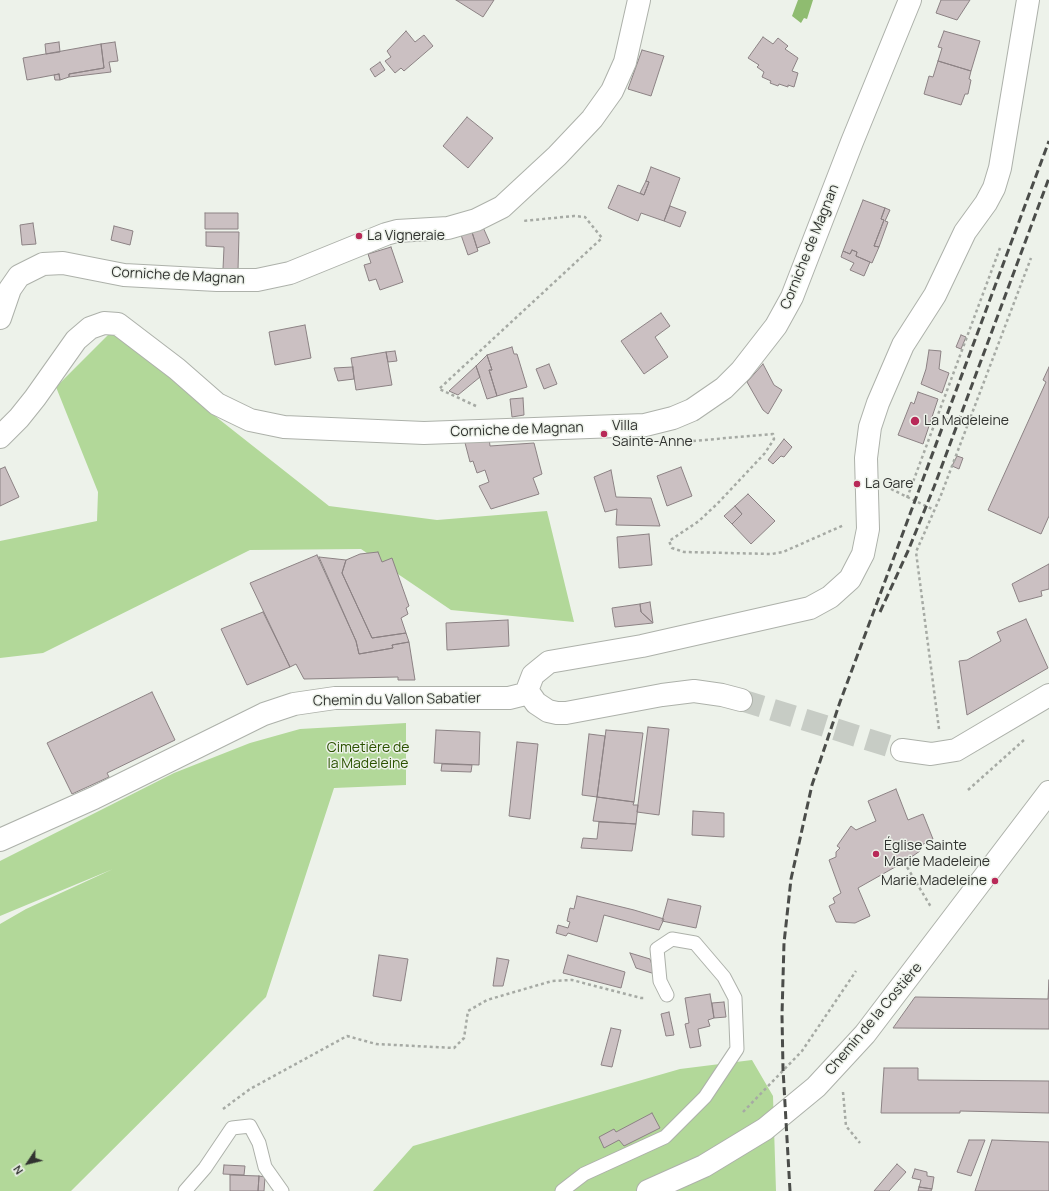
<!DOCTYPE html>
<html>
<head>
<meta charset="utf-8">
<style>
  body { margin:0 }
  #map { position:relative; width:1049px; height:1191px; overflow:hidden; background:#edf2ea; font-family:Manrope,sans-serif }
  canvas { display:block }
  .north { position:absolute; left:8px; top:1143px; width:40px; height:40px; -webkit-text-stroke:3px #edf2ea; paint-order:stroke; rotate:235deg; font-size:11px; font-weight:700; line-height:16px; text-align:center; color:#313330 }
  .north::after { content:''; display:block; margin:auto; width:14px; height:18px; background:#313330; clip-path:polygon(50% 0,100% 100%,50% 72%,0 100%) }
</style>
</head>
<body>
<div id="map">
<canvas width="1049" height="1191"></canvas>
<div class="north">N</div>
</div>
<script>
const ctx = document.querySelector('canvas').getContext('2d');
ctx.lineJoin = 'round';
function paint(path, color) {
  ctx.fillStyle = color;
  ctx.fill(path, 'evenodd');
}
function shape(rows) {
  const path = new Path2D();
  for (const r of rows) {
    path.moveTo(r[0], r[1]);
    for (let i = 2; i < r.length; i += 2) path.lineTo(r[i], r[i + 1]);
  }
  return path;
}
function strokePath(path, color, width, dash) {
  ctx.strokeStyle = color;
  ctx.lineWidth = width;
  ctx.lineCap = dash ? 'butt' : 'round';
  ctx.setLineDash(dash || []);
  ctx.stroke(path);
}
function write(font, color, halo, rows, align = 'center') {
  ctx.font = font + ' Manrope,sans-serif';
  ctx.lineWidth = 3;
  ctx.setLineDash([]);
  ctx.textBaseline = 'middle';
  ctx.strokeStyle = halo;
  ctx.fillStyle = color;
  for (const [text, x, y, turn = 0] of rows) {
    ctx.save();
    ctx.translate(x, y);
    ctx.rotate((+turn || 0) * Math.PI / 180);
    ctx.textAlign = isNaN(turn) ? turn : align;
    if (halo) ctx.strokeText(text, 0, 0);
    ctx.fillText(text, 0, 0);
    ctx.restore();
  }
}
paint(shape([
  [113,330,220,420,329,506,437,520,547,511,574,622,451,610,361,549,250,550,43,653,0,658,0,541,97,521,98,492,56,387],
  [406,723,406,785,334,788,266,997,71,1191,0,1191,0,924,26,909,113,869,0,916,0,861,174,773,250,743,300,729],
  [752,1060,773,1096,776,1191,373,1191,413,1146,680,1069]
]), '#b2d899');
paint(shape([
  [798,0,813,0,807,19,804,18,801,23,792,16]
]), '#8fbc70');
const building = shape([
  [456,0,494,0,483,17,456,0],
  [941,0,970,0,957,20,936,13,941,0],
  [406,31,415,42,424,35,433,46,404,71,401,68,395,73,385,61,391,57,387,51,406,31],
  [944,31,980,41,971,71,938,61,942,48,938,47,944,31],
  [763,37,773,44,778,38,788,46,785,49,798,58,792,71,798,73,794,87,788,85,788,87,779,84,778,86,770,83,771,81,762,77,764,72,757,67,759,65,748,58,763,37],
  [59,42,60,52,46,54,45,44,59,42],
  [115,42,118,61,109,62,111,72,69,77,69,74,104,68,101,44,115,42],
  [101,44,104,68,69,74,69,77,60,80,59,74,27,80,23,58,101,44],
  [642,50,664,56,651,96,628,89,642,50],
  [938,61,971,71,969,79,971,80,968,94,965,94,961,105,924,94,929,76,933,77,938,61],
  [380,62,385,70,375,77,370,69,380,62],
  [59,74,60,80,55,80,54,75,59,74],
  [467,117,493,138,468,168,443,146,467,117],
  [651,167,680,178,664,221,641,213,638,221,608,208,618,185,644,195,649,182,646,181,651,167],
  [646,181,649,182,644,195,640,193,646,181],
  [863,200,885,208,881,219,884,220,874,246,879,247,872,263,856,256,857,252,852,250,850,254,843,251,863,200],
  [670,206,686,212,680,227,664,221,670,206],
  [885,208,890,210,885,221,888,222,879,247,874,246,884,220,881,219,885,208],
  [205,213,238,213,238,229,205,229,205,213],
  [33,223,36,244,22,245,20,225,33,223],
  [482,225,490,243,477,248,471,229,482,225],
  [114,226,133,231,130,245,111,240,114,226],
  [471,229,478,251,468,255,460,232,471,229],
  [206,232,239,232,238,270,223,269,224,247,206,246,206,232],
  [391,247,403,282,380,290,376,279,369,281,364,265,371,263,368,254,391,247],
  [852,250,857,252,856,256,870,262,864,276,850,270,854,263,841,257,843,251,850,254,852,250],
  [661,313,670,326,655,337,668,357,644,374,621,341,661,313],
  [305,325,311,358,275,365,269,332,305,325],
  [961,335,966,337,961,349,956,347,961,335],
  [512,347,514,354,517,354,527,387,497,396,489,370,492,370,487,355,512,347],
  [929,350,941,351,939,369,949,373,942,393,921,384,926,369,929,350],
  [395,351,397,361,388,362,386,352,395,351],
  [386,352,392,385,356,390,351,358,386,352],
  [487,355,492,370,489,370,497,396,487,399,476,366,487,355],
  [549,364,557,384,544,389,536,369,549,364],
  [763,364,774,385,782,390,768,414,763,410,747,382,763,364],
  [476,366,480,377,458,395,449,391,476,366],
  [353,367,354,379,338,381,334,368,353,367],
  [1049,367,1049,516,1041,534,988,510,1046,382,1043,380,1049,367],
  [918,392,938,399,923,444,898,435,911,402,914,404,918,392],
  [523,398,524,415,512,417,510,399,523,398],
  [489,438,490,446,534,443,542,474,533,478,539,494,491,509,479,486,489,482,485,470,477,473,473,461,470,462,464,439,489,438],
  [784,439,792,447,784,457,781,456,773,464,768,460,784,439],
  [957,456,963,458,959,469,952,466,957,456],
  [5,467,19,497,0,506,0,469,5,467],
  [681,467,692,496,667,506,657,476,681,467],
  [611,470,616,497,651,498,660,526,616,525,617,509,605,512,594,477,611,470],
  [748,494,775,521,751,544,732,524,742,514,735,506,748,494],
  [735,506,742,514,732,524,724,516,735,506],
  [649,534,652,565,619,568,617,537,649,534],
  [378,552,382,562,392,558,409,606,406,608,408,614,401,618,406,633,372,638,342,573,346,560,360,554,378,552],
  [317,555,356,641,359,654,393,648,392,645,409,642,415,680,398,680,398,677,304,679,296,664,290,667,250,583,317,555],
  [319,557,346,560,342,573,372,638,406,633,409,642,392,645,393,648,359,654,356,641,319,557],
  [1049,564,1049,589,1041,591,1042,596,1019,602,1012,584,1049,564],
  [650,602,653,623,641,612,640,604,650,602],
  [640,604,641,612,653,623,615,627,612,608,640,604],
  [263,612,290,667,247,685,221,629,263,612],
  [1026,619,1048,668,967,715,959,661,967,660,1001,641,997,632,1026,619],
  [508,620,509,646,447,650,446,623,508,620],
  [152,692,175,740,107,773,109,777,72,794,47,743,152,692],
  [648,727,669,729,659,815,637,812,648,727],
  [436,730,480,732,479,765,434,763,436,730],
  [606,730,643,733,634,802,597,797,606,730],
  [589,734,605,736,597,797,582,795,589,734],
  [517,742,538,744,530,819,509,816,517,742],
  [442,764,472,765,471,772,441,771,442,764],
  [896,789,908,820,923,814,933,839,918,847,920,851,904,862,858,888,870,916,855,923,836,922,829,906,835,903,833,898,841,893,829,860,836,857,836,852,840,848,837,846,851,826,856,830,876,821,868,801,896,789],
  [597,797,634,802,633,805,638,805,636,824,593,821,597,797],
  [693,811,724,813,724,837,692,835,693,811],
  [599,822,636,824,632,851,581,848,583,838,597,839,599,822],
  [577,896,634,910,664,919,659,930,604,915,597,942,568,933,566,936,556,933,558,925,568,928,570,922,567,921,570,908,574,909,577,896],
  [668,899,701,906,696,928,662,921,668,899],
  [630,953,650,959,655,974,636,968,630,953],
  [379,955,408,959,401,1001,373,996,379,955],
  [568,955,625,972,621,988,563,973,568,955],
  [497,958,509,960,503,986,493,986,497,958],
  [1049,980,1049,1029,893,1028,915,997,1048,999,1049,980],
  [710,994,714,1018,708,1020,710,1026,698,1029,701,1046,690,1048,685,1024,689,1023,685,998,710,994],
  [724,1002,726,1017,714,1018,712,1003,724,1002],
  [669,1012,674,1035,666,1036,661,1014,669,1012],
  [611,1028,621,1030,612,1067,601,1065,611,1028],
  [884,1068,918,1068,918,1080,1049,1081,1049,1113,960,1111,960,1113,881,1113,884,1068],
  [652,1113,660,1128,624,1146,619,1140,604,1148,599,1137,614,1129,616,1132,652,1113],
  [969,1140,985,1140,971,1176,957,1172,969,1140],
  [992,1140,1049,1142,1049,1191,975,1191,992,1140],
  [897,1164,906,1172,889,1191,874,1191,897,1164],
  [224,1165,245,1166,244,1175,223,1174,224,1165],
  [915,1169,927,1172,927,1176,934,1177,932,1189,919,1187,921,1180,912,1178,915,1169],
  [230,1175,259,1176,258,1191,230,1191,230,1175],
  [259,1176,265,1177,264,1191,258,1191,259,1176],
  [919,1187,932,1189,931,1191,918,1191,919,1187]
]);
paint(building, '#cbc0c2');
strokePath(building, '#8c8284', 1);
strokePath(shape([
  [741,700,902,750]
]), '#c7ccc5', 22, [22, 11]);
const lane = shape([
  [185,1191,205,1168,232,1128,250,1126,259,1143,265,1167,282,1191],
  [562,1191,584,1174,665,1137,705,1097,737,1049,735,998,724,977,695,943,672,939,657,949,660,981,667,995]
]);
const street = shape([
  [0,318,10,289,19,276,43,264,63,263,124,275,217,280,257,280,290,273,386,234,397,231,448,228,476,220,502,207,557,156,592,119,612,91,625,62,639,0],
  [0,437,19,418,35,398,76,340,90,328,104,323,118,324,177,369,217,404,250,420,284,427,424,433,645,425,673,418,692,410,724,388,741,371,776,326,792,297,852,142,910,0],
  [741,700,722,695,694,691,662,695,566,713,557,713,548,711,536,703,529,693,528,688,533,675,549,662,642,646,810,608,830,597,850,579,863,554,868,529,866,458,870,427,878,403,903,345,935,295,965,232,986,203,994,188,1000,168,1028,0],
  [902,750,931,754,956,750,1049,695],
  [0,840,94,798,264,714,294,704,335,698,509,698,529,693],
  [648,1191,704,1166,765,1129,816,1087,865,1034,1049,792]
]);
strokePath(lane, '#adb1aa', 15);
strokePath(street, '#adb1aa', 24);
strokePath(shape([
  [476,406,439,389,602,238,585,217,574,216,523,221],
  [681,442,773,434,774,439,765,453,719,502,699,521,669,541,672,548,684,552,772,554,783,552,844,525],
  [891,489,934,510],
  [907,498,1000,248],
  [939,729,916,552,941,495,1031,258],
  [968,790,1024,740],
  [904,862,931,907],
  [843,1092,846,1126,860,1143],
  [223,1109,250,1089,347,1036,376,1044,454,1048,464,1038,468,1011,487,1000,552,981,572,980,641,998,646,998],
  [743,1112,802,1051,856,971]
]), '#a6aaa4', 2.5, [3, 3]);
strokePath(lane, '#fff', 13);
strokePath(street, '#fff', 22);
strokePath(shape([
  [880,612,908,551,934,487,1049,178],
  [790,1191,783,1069,782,1015,784,943,791,879,812,785,840,702,1049,141]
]), '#4b4d4a', 3, [8, 4]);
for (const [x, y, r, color] of [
  [359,236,4,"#b82958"],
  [915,421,5,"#b82958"],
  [604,434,4,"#b82958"],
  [857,484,4,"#b82958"],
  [876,854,4,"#b82958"],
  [995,881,4,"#b82958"]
]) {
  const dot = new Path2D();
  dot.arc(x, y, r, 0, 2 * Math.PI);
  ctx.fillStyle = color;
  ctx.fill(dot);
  strokePath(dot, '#edf2ea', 1.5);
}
write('14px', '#313330', '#edf2ea', [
  ["La Vigneraie",367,236],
  ["La Madeleine",924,421],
  ["Villa",612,426],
  ["Sainte-Anne",612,442],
  ["La Gare",865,484],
  ["Église Sainte",884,846],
  ["Marie Madeleine",884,862],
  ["Marie Madeleine",987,881,"right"]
], 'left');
write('14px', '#313330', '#edf2ea', [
  ["Corniche de Magnan",810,247,-68],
  ["Corniche de Magnan",178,276,3],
  ["Corniche de Magnan",517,430,-2],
  ["Chemin du Vallon Sabatier",397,700,-1],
  ["Chemin de la Costière",874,1019,-50]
]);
write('14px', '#2b5200', '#edf2ea', [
  ["Cimetière de",368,748],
  ["la Madeleine",368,764]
]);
</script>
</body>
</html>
